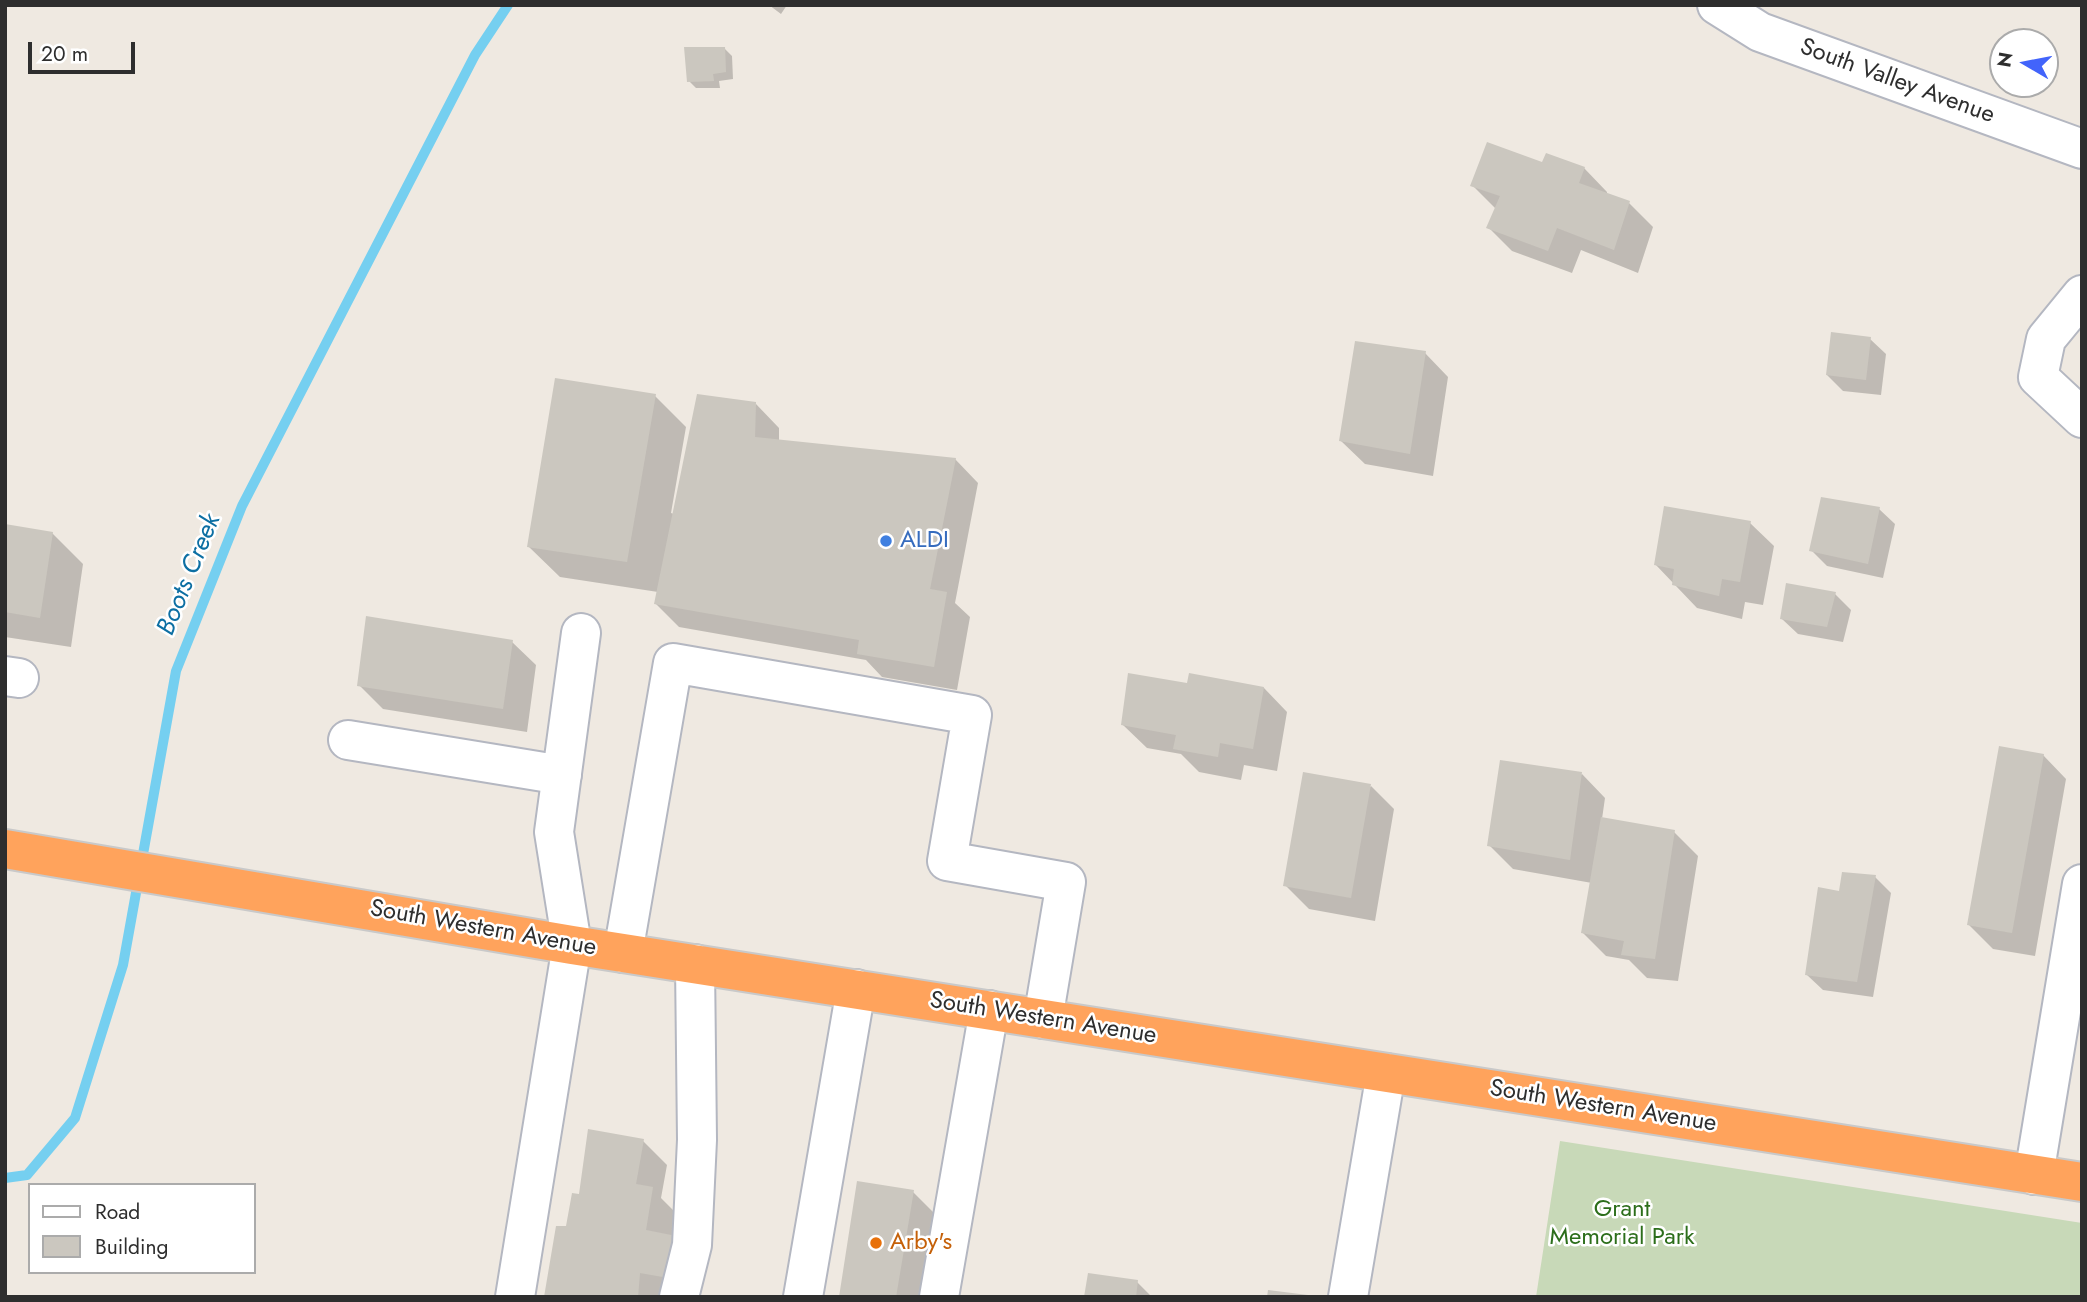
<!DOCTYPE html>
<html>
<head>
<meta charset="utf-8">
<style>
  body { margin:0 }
  #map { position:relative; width:2087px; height:1302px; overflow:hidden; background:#efe9e1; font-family:Jost,sans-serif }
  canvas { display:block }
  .frame { position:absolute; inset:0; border:7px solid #2e2e2e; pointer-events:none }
  .legend { position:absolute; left:28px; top:1183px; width:228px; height:91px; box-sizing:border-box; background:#fff; border:2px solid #ababab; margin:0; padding:9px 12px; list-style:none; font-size:21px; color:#2e2e2e }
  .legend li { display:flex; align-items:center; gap:14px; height:35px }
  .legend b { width:35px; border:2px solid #ababab }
  .north { position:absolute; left:1989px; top:28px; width:70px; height:70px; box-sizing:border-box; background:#fff; border:2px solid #ababab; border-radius:50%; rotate:280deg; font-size:19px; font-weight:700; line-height:28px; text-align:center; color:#2e2e2e }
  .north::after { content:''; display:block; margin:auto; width:24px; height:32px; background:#4264fb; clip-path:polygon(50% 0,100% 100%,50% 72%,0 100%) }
  .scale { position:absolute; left:28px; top:42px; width:107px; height:32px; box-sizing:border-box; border:4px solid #2e2e2e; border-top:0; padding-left:9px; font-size:21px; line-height:24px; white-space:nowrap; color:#2e2e2e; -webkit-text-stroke:5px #fff; paint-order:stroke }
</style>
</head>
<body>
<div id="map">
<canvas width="2087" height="1302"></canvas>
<div class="frame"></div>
<ul class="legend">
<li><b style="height:9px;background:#fff"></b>Road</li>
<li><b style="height:19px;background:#cbc7bf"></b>Building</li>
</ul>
<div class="north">N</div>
<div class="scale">20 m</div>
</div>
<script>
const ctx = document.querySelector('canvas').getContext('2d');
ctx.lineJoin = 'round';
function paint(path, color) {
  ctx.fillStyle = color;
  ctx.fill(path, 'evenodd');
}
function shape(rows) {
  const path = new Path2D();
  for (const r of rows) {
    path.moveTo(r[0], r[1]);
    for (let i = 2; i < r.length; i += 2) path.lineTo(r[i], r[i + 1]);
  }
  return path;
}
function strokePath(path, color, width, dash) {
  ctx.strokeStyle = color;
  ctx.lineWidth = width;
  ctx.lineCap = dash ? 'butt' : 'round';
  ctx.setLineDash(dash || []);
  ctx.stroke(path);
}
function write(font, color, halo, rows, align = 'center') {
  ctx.font = font + ' Jost,sans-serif';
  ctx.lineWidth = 5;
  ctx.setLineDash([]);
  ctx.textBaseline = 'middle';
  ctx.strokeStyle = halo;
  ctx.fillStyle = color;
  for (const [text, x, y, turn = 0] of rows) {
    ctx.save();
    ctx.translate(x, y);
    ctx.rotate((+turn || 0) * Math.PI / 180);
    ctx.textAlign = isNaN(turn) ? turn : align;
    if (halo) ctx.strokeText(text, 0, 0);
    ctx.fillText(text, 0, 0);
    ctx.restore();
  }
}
paint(shape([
  [1560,1141,2082,1223,2082,1297,1536,1297]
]), '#c8d9b8');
paint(shape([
  [769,5,787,5,781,14],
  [725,49,732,56,733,79,719,81,720,88,696,88,689,81],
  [1543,164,1584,168,1607,192,1607,195,1629,203,1653,227,1638,273,1581,250,1572,273,1512,251,1488,227,1496,209,1472,185],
  [1870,339,1886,354,1881,395,1843,391,1827,375],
  [1425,353,1448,377,1433,476,1365,464,1341,441],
  [655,396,686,427,671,513,674,514,756,404,779,428,779,442,955,459,978,483,955,603,970,617,957,690,882,677,866,660,679,627,656,604,658,592,560,577,529,547],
  [1879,509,1895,524,1883,578,1827,566,1811,550],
  [1750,523,1774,546,1763,605,1745,602,1742,619,1697,608,1655,564],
  [5,526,52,533,83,564,71,647,5,637],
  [1835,594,1851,610,1843,642,1798,634,1782,619],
  [512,642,536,665,527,732,383,709,359,685],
  [1189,685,1264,688,1287,712,1277,771,1244,765,1241,780,1199,772,1181,754,1147,748,1123,725],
  [2043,755,2066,779,2035,956,1993,949,1969,925],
  [1582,774,1605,798,1602,819,1674,832,1698,856,1678,981,1647,978,1629,960,1606,956,1583,933,1592,883,1513,869,1489,845],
  [1371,786,1394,809,1375,921,1309,909,1285,885],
  [1875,877,1891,893,1873,997,1823,990,1807,975,1840,893],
  [643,1141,667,1165,661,1198,676,1213,664,1297,546,1297,567,1227,580,1196],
  [913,1192,936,1215,923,1297,841,1297],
  [1137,1282,1152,1297,1086,1297]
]), '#0003');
strokePath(shape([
  [5,1178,27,1175,75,1118,123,965,176,671,242,506,475,55,508,5]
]), '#75cff0', 10);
paint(shape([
  [684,47,725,47,726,72,713,74,714,81,687,82],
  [1487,142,1542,162,1546,153,1585,167,1579,183,1630,201,1614,250,1557,228,1548,251,1486,228,1500,196,1470,186],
  [1831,332,1871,337,1866,380,1826,375],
  [1355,341,1426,351,1410,454,1339,441],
  [555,378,656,394,627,562,527,547],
  [697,394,756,402,755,437,956,458,930,589,947,592,934,667,857,654,859,640,654,604],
  [1821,497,1880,507,1868,564,1809,551],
  [1664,506,1751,521,1740,582,1722,579,1719,596,1672,585,1674,569,1654,565],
  [5,524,53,532,40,618,5,612],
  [1786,583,1836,592,1827,627,1780,619],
  [366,616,513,640,503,709,357,686],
  [1128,673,1187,683,1189,673,1264,687,1253,749,1220,743,1218,757,1173,749,1176,735,1121,725],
  [1999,746,2044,754,2012,933,1967,925],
  [1500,760,1582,772,1570,860,1487,846],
  [1303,772,1371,784,1351,898,1283,886],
  [1601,817,1675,830,1655,959,1621,955,1624,941,1581,933],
  [1842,872,1876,875,1857,982,1805,975,1818,887,1839,891],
  [588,1129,644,1139,636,1184,653,1187,646,1230,676,1236,669,1278,640,1273,638,1297,544,1297,556,1226,566,1226,572,1193,579,1194],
  [857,1181,914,1190,896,1297,839,1297],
  [1088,1273,1138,1280,1136,1297,1084,1297],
  [1268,1290,1308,1295,1308,1297,1267,1297]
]), '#cbc7bf');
const minor = shape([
  [1717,5,1760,32,2082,149],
  [2082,295,2046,339,2038,377,2082,418],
  [5,676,19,678],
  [348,740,562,775],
  [623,953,673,663,972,715,947,861,1066,882,1043,1019],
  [2034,1175,2082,884],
  [515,1297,572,945,554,832,581,633],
  [679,1297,692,1245,697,1140,695,964],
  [803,1297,856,989],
  [939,1297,989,1010],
  [1348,1297,1386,1073]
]);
const highway = shape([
  [5,849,572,945,2082,1182]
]);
strokePath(minor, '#b4b7c1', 42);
strokePath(highway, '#c9c9c9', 42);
strokePath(minor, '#fff', 38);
strokePath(highway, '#ffa35c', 38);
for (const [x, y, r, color] of [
  [886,541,7,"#3f7fe0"],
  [876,1243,7,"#e8710a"]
]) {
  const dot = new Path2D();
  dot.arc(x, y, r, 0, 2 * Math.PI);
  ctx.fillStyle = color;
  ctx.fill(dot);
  strokePath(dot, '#fff', 2.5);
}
write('24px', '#2e2e2e', '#fff', [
  ["South Valley Avenue",1897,82,20],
  ["South Western Avenue",483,929,10],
  ["South Western Avenue",1043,1019,9],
  ["South Western Avenue",1603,1107,9]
]);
write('24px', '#366cbe', '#fff', [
  ["ALDI",900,541]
], 'left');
write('24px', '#2c6e1b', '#fff', [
  ["Grant",1622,1210],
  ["Memorial Park",1622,1238]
]);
write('24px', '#c56008', '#fff', [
  ["Arby's",890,1243]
], 'left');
write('italic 26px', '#0d6fa3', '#fff', [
  ["Boots Creek",190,575,-68]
]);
</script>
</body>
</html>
